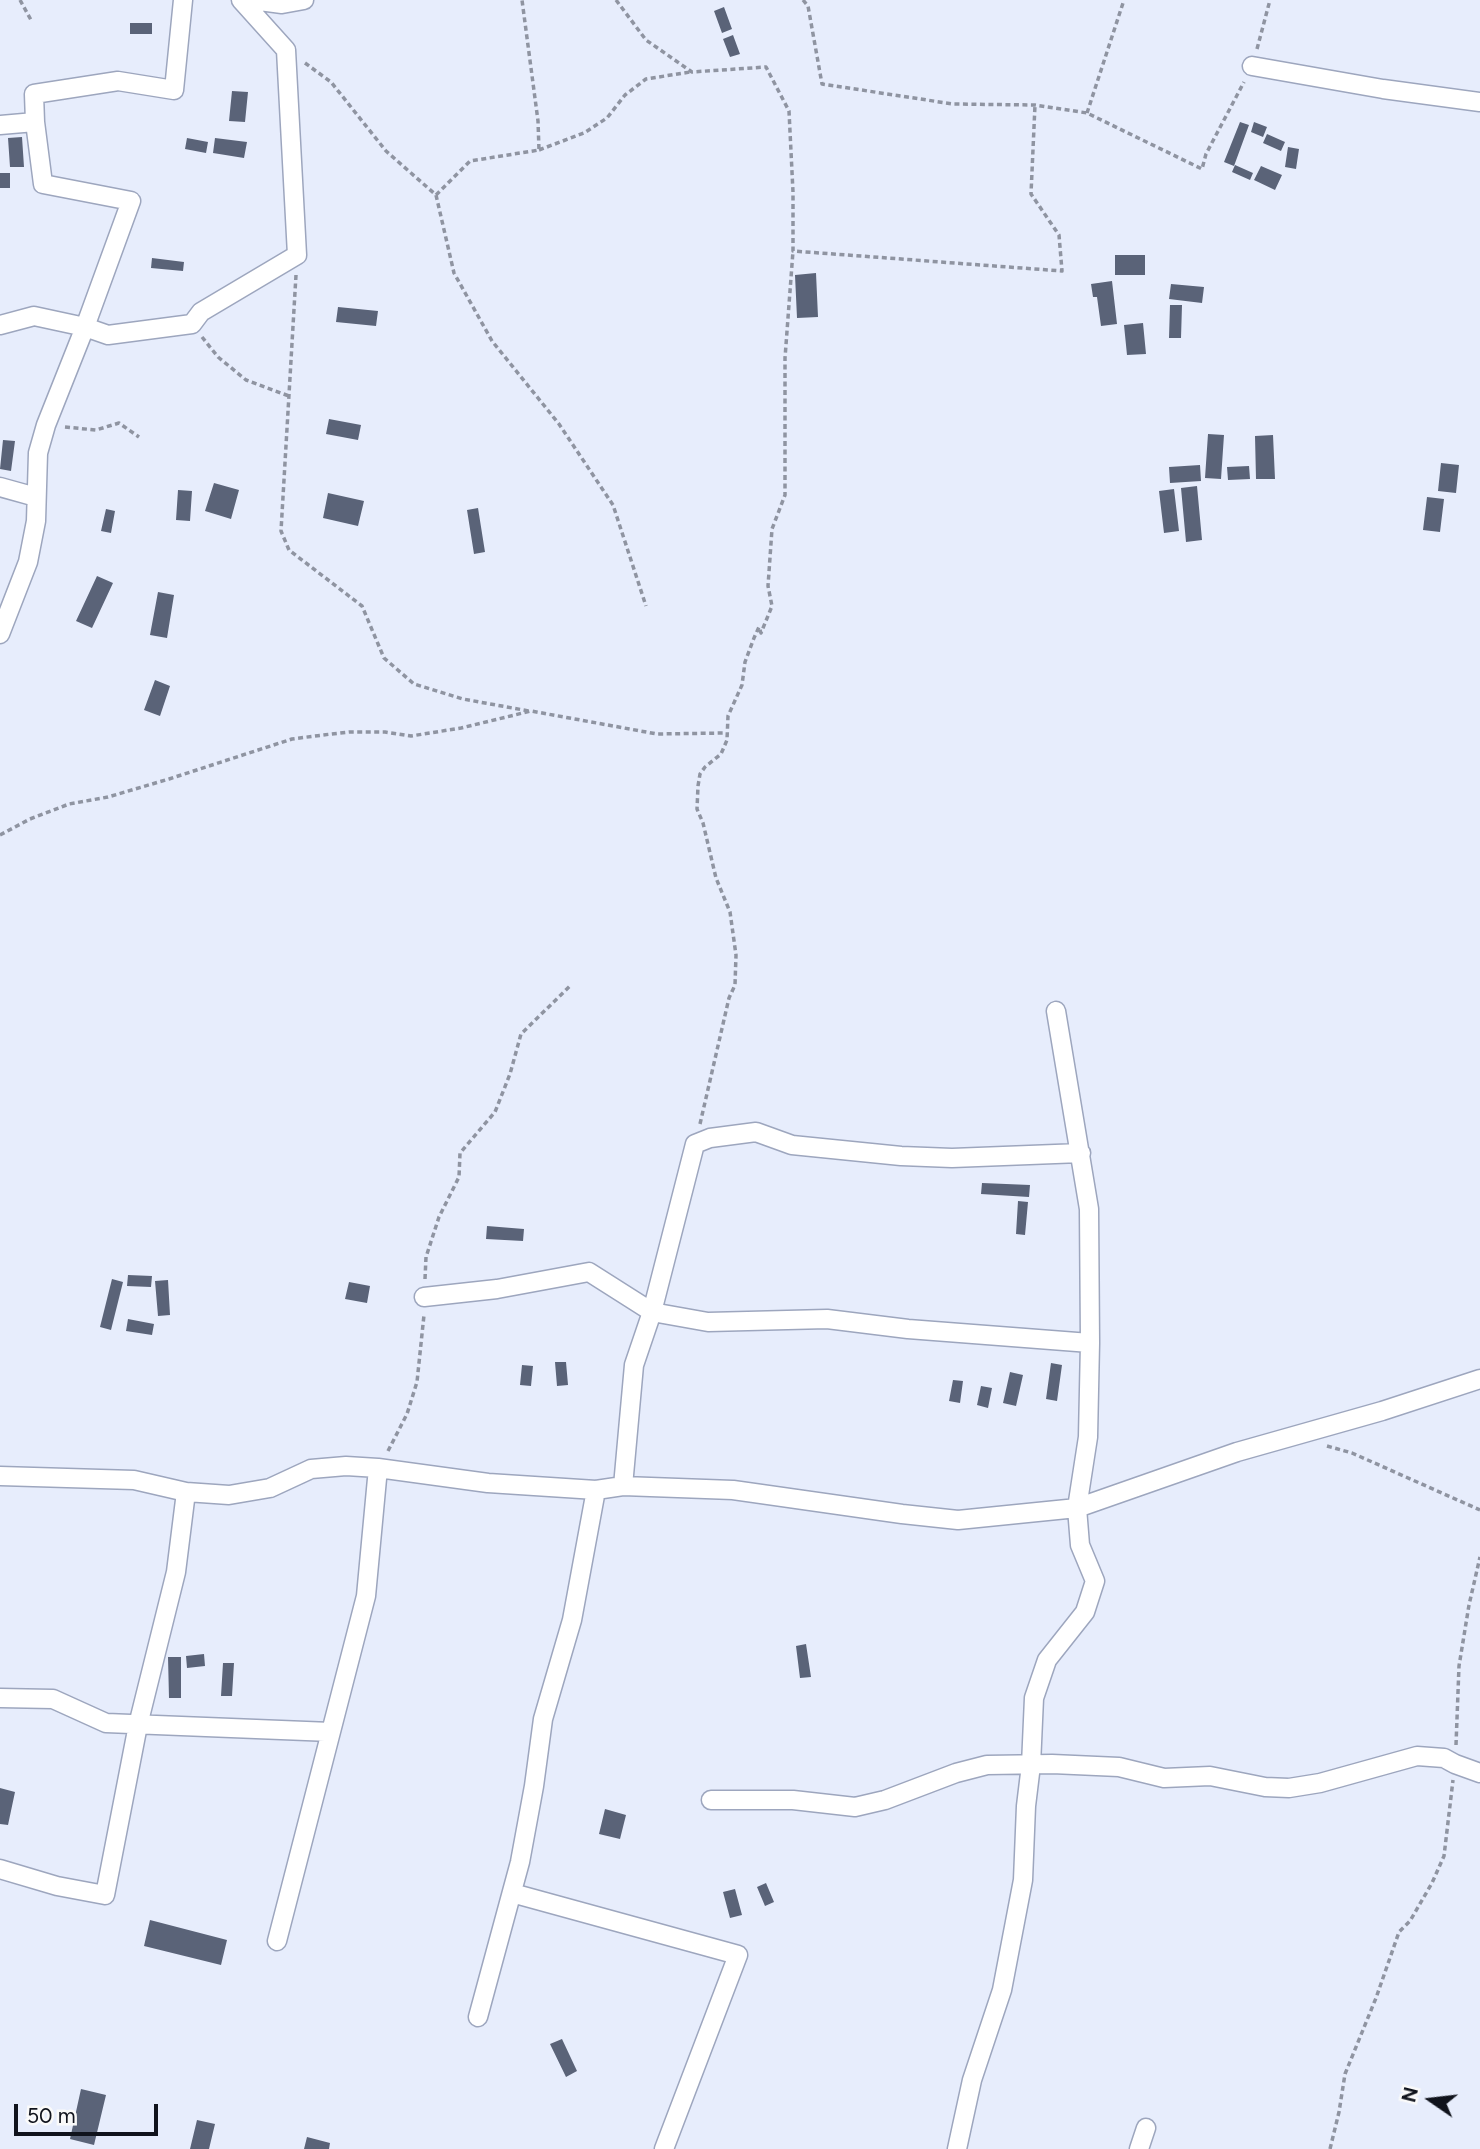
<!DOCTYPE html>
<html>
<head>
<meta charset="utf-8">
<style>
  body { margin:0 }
  #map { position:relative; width:1480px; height:2149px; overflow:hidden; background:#e7edfc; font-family:Figtree,sans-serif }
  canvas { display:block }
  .north { position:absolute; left:1396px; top:2065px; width:70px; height:70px; -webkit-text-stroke:5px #fafafa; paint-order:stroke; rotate:284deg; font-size:19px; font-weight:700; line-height:28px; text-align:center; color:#10131c }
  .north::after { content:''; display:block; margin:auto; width:24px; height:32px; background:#10131c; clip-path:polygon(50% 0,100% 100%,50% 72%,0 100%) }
  .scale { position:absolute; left:14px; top:2104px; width:144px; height:32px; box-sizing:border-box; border:4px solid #10131c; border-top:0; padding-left:9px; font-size:21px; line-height:24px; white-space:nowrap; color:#10131c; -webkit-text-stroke:5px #fafafa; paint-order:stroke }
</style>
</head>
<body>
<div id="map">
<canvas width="1480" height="2149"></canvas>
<div class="north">N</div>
<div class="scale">50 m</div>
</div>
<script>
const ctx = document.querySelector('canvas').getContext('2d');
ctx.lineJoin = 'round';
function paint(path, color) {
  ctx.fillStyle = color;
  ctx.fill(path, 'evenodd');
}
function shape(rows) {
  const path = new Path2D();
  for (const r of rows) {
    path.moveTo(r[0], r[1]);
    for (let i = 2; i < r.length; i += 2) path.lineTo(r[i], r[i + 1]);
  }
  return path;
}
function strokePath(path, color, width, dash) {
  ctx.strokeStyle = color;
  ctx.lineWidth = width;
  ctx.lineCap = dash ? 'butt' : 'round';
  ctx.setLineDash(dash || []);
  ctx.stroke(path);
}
paint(shape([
  [724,7,732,29,722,33,714,11],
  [130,23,152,23,152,34,130,34],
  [733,35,740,54,730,57,723,39],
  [232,91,248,92,245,122,229,121],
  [1240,122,1249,125,1234,166,1224,162],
  [1254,122,1267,127,1263,137,1251,132],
  [1267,134,1285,142,1281,151,1263,143],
  [22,137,24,167,10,167,8,138],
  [187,138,208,142,206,153,185,149],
  [215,138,247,142,244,158,213,153],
  [1288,147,1299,149,1296,169,1285,167],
  [1235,165,1253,173,1250,180,1232,172],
  [1261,166,1282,175,1275,190,1254,180],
  [0,173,10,173,10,188,0,188],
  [1115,255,1145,255,1145,275,1115,275],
  [152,258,184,262,183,271,151,268],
  [816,273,818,317,797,318,795,275],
  [1112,281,1117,324,1101,326,1097,297,1093,297,1091,284],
  [1171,284,1204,287,1202,303,1169,299],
  [1170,305,1182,305,1181,338,1169,338],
  [338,307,378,311,376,326,336,322],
  [1143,323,1146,354,1127,355,1124,325],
  [329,419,361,425,358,440,326,434],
  [1208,434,1224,435,1221,479,1205,478],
  [1273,435,1275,479,1256,479,1255,436],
  [3,440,15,441,11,471,0,469],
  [1441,463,1459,465,1456,493,1438,491],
  [1200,465,1201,481,1170,483,1169,467],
  [1249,466,1250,479,1228,480,1227,467],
  [214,483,239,490,231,519,205,511],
  [1197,486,1202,540,1186,542,1181,488],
  [1174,489,1179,531,1164,533,1159,491],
  [178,490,192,491,190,521,176,520],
  [328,493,364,501,358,526,323,518],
  [1427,497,1444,499,1440,532,1423,530],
  [478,508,485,552,474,554,467,510],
  [106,509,115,511,111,533,101,531],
  [97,576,113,583,92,628,76,621],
  [158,592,174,595,167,638,150,635],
  [155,680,170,686,160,716,144,710],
  [982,1183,1030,1185,1029,1197,981,1194],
  [1018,1201,1028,1202,1025,1235,1016,1234],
  [487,1226,524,1229,523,1241,486,1239],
  [128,1275,152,1276,151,1287,127,1286],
  [112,1279,123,1282,111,1330,100,1327],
  [168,1280,170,1315,158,1316,155,1281],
  [349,1282,370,1286,367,1303,345,1299],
  [128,1319,154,1324,152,1335,126,1331],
  [555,1362,566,1362,568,1385,557,1386],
  [1051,1363,1062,1365,1057,1401,1046,1399],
  [522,1365,533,1366,531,1386,520,1385],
  [1010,1372,1023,1375,1016,1406,1003,1403],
  [953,1380,963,1381,960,1403,949,1401],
  [981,1386,992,1388,988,1408,977,1405],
  [806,1644,811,1677,800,1678,796,1646],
  [204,1654,205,1666,187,1668,186,1656],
  [168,1657,181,1657,181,1698,169,1698],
  [223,1663,234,1663,232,1696,221,1696],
  [0,1788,15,1792,8,1825,0,1824],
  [605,1809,626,1815,620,1839,599,1834],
  [766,1883,774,1902,765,1906,757,1887],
  [735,1889,742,1915,730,1918,723,1892],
  [150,1920,227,1940,221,1965,144,1946],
  [562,2039,577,2071,566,2077,550,2044],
  [81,2089,106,2095,94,2145,70,2139],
  [197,2120,215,2124,209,2149,190,2149],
  [307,2137,330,2143,329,2149,304,2149]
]), '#5a6378');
const minor = shape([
  [252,0,282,4,304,0],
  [1252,66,1383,89,1480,102],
  [0,125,35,122],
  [0,325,34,316,85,327,108,335,192,324,201,312,297,255,286,50,241,0],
  [0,487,36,497],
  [0,634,28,562,36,521,38,453,46,425,85,327,131,201,43,184,35,122,34,94,118,81,174,90,183,0],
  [424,1297,497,1289,589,1272,652,1312,708,1322,827,1319,908,1329,1090,1343],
  [0,1476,134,1480,186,1492,229,1495,270,1488,311,1469,346,1466,378,1468,488,1483,596,1490,623,1486,733,1490,902,1514,958,1520,1077,1508,1237,1452,1382,1411,1480,1379],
  [623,1486,634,1365,652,1312,695,1144,710,1138,756,1132,792,1145,901,1156,952,1158,1081,1153],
  [0,1698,53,1699,106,1723,331,1732],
  [711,1800,793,1800,855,1807,885,1800,956,1773,987,1765,1052,1764,1119,1767,1164,1778,1210,1776,1265,1787,1289,1788,1320,1783,1417,1756,1444,1758,1455,1764,1480,1773],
  [0,1869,57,1886,105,1895,138,1725,176,1572,186,1492],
  [512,1893,738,1955,664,2149],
  [277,1941,366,1596,378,1468],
  [478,2017,520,1862,534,1786,543,1719,572,1620,596,1490],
  [957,2149,972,2080,1002,1990,1023,1880,1026,1806,1031,1765,1034,1698,1047,1660,1085,1612,1095,1581,1080,1545,1077,1508,1088,1437,1090,1343,1089,1209,1056,1011],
  [1139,2149,1146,2128]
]);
strokePath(minor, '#9da6be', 21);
strokePath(shape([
  [20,0,31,20],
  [616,0,646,40,692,72,766,67,789,111,793,192,793,251,1062,271,1059,235,1031,194,1035,105],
  [803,0,808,6,822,84,953,104,1035,105,1087,113,1202,169,1206,154,1244,82],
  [1257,49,1270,0],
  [305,63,331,82,386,151,436,195,454,273,492,341,559,424,613,505,646,606],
  [1087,113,1124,0],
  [539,150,584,133,607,118,625,95,646,79,690,72],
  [436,195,470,161,539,150,538,121,522,0],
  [296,275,281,531,289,550,362,606,384,658,414,684,463,699,529,711],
  [202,337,218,357,246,380,289,396],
  [65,427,96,430,119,423,139,437],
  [0,835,30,819,69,804,108,797,169,779,292,739,323,735,349,732,385,732,411,736,461,728,531,711,657,734,726,733],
  [700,1124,729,998,735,985,736,955,730,912,716,878,703,823,697,809,698,786,700,774,705,767,721,754,727,740,728,716,742,685,745,662,754,638,759,627,761,633,772,606,768,586,772,529,785,495,785,358,793,251],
  [425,1279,426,1257,439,1217,459,1177,460,1153,495,1112,510,1074,521,1034,570,986],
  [1327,1446,1352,1453,1480,1510],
  [388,1451,407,1414,417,1382,424,1315],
  [1456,1745,1459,1666,1469,1605,1480,1557],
  [1330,2149,1339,2112,1345,2074,1376,1998,1399,1932,1410,1921,1432,1883,1444,1856,1453,1780]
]), '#8f94a1', 3.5, [5, 3.5]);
strokePath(minor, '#fff', 18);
</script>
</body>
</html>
